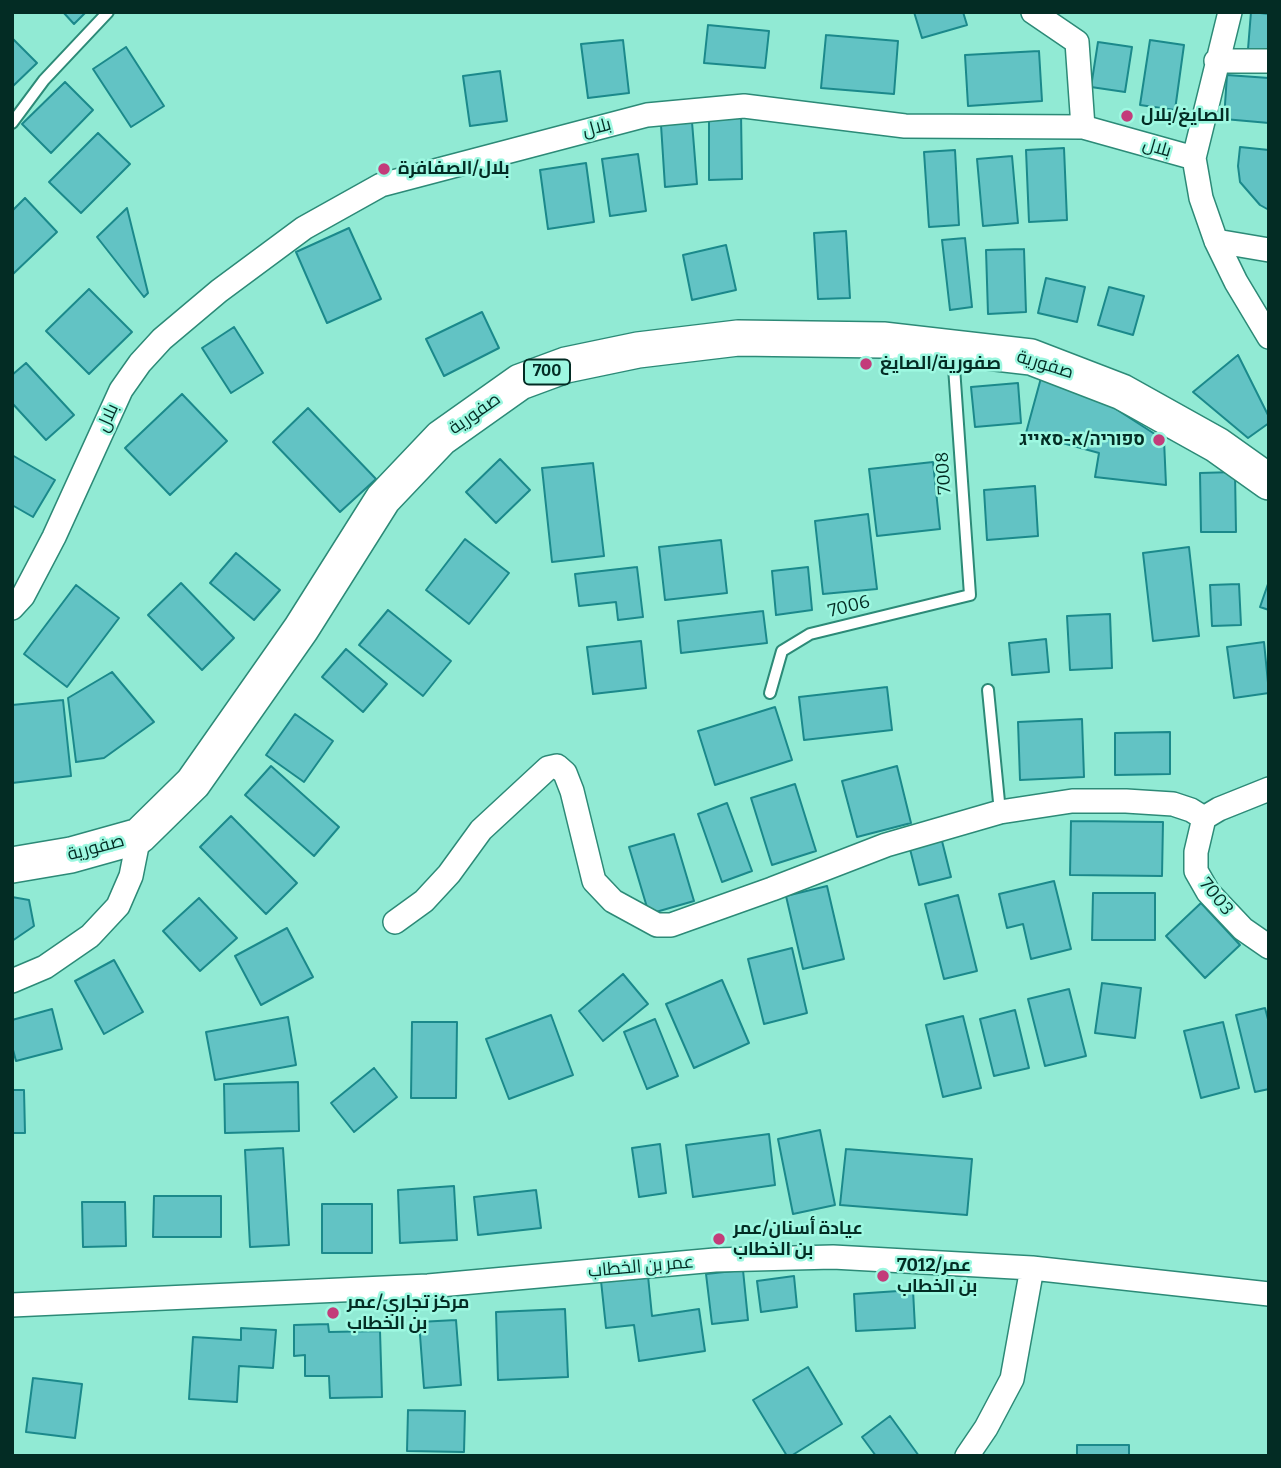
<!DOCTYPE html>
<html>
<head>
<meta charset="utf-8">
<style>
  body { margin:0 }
  #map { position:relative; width:1281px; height:1468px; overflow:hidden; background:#91ead4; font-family:Bitter,serif }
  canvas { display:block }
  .frame { position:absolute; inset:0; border:14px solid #032c24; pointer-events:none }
</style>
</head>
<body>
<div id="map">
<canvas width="1281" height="1468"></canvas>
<div class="frame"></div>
</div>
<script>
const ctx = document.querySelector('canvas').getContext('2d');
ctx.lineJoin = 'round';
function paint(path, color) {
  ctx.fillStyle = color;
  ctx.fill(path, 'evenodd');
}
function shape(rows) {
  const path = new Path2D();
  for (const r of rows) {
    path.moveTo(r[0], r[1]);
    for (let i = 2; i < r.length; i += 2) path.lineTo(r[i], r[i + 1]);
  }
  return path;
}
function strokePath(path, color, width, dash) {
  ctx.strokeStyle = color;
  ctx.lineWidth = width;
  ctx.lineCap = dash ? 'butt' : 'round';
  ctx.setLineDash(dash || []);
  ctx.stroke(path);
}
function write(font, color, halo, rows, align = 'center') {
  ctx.font = font + ' Bitter,Cairo,Heebo,serif';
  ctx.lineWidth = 5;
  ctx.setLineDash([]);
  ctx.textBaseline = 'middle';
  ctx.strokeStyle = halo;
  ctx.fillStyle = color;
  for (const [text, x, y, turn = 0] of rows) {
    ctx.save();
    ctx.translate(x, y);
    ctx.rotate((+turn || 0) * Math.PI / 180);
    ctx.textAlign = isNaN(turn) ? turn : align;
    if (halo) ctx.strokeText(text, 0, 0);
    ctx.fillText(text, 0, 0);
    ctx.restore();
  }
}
const building = shape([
  [63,12,86,12,74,24,63,12],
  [914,12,963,12,967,25,922,38,914,12],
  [1251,12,1269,14,1269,50,1248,49,1251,12],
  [708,25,769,31,765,68,704,63,708,25],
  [826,35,898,41,894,94,821,88,826,35],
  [12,38,37,63,12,87,12,38],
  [623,40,629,93,588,98,581,44,623,40],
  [1150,40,1184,45,1175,110,1140,105,1150,40],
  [1098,42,1132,47,1125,92,1091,87,1098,42],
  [126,47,164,106,131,127,93,69,126,47],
  [1039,51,1042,101,968,106,965,55,1039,51],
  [500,71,507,121,470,126,463,76,500,71],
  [1227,75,1269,78,1269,123,1224,119,1227,75],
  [65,82,93,110,51,153,22,124,65,82],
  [709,113,741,113,742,179,709,180,709,113],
  [692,122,697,184,665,187,661,125,692,122],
  [98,133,130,164,81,213,49,182,98,133],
  [1240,147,1269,150,1269,210,1260,205,1240,182,1238,166,1240,147],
  [1064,148,1067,220,1029,222,1026,150,1064,148],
  [955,150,959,225,929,227,924,152,955,150],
  [638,154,646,211,610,216,602,159,638,154],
  [1012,156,1018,223,983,226,977,159,1012,156],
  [586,163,594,222,548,229,540,170,586,163],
  [25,198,57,232,12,275,12,211,25,198],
  [127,208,148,293,144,297,97,237,127,208],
  [349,228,381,299,327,323,296,252,349,228],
  [846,231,850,298,818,299,814,233,846,231],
  [965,238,972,307,950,310,942,240,965,238],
  [726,245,736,290,692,300,683,255,726,245],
  [1024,249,1026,312,988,314,986,250,1024,249],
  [1046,278,1085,287,1077,322,1038,313,1046,278],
  [1109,287,1144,296,1133,335,1098,325,1109,287],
  [89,289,132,332,89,374,46,331,89,289],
  [482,312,499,348,444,376,426,339,482,312],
  [234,327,263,373,231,393,202,348,234,327],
  [1238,355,1269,417,1269,423,1248,438,1193,392,1238,355],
  [26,363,74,415,46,440,12,403,12,375,26,363],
  [1041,378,1099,398,1164,440,1166,485,1095,477,1099,453,1026,433,1041,378],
  [1018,383,1021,423,975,427,971,387,1018,383],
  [182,394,227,441,170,495,125,448,182,394],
  [308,408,376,479,340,512,273,442,308,408],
  [12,455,55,480,33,517,12,505,12,455],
  [500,459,530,490,496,523,466,492,500,459],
  [933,462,940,529,877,536,869,469,933,462],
  [593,463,604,556,552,562,542,468,593,463],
  [1235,472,1236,532,1201,532,1200,473,1235,472],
  [1035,486,1038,536,987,540,984,490,1035,486],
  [868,514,877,589,823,594,815,521,868,514],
  [465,539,509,573,469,624,426,590,465,539],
  [721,540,727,593,665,600,659,547,721,540],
  [1189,547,1199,636,1153,641,1143,553,1189,547],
  [236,553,280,590,254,620,210,583,236,553],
  [637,567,643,617,618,620,616,602,579,606,575,574,637,567],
  [808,567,812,610,776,615,772,571,808,567],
  [1269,581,1269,610,1260,607,1269,581],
  [181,583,234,638,202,670,148,615,181,583],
  [1239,584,1241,625,1212,626,1210,585,1239,584],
  [76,585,119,618,67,687,24,654,76,585],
  [388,610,451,661,423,696,359,645,388,610],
  [763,611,767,643,681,653,678,621,763,611],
  [1110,614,1112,668,1070,670,1067,616,1110,614],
  [1046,639,1049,672,1012,675,1009,643,1046,639],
  [641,641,646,688,593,694,587,647,641,641],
  [1264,642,1269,693,1234,698,1227,647,1264,642],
  [346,649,387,684,363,712,322,677,346,649],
  [112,672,154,722,104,758,76,762,68,698,112,672],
  [887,687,892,730,804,740,799,697,887,687],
  [63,700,71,776,12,783,12,705,63,700],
  [775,707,792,760,715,785,698,731,775,707],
  [295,714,333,741,304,782,266,755,295,714],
  [1082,719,1084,777,1020,780,1018,722,1082,719],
  [1170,732,1170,774,1115,775,1115,733,1170,732],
  [271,766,339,827,314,856,245,795,271,766],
  [897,766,911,823,857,837,842,781,897,766],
  [795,784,816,851,772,865,751,798,795,784],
  [727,803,752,871,722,882,698,814,727,803],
  [231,816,297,883,266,914,200,847,231,816],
  [1071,821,1163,822,1162,876,1070,875,1071,821],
  [940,833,951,877,919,885,908,841,940,833],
  [674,834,694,901,649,914,629,847,674,834],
  [1054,881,1071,949,1031,959,1023,924,1007,928,999,894,1054,881],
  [827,886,844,959,803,969,786,896,827,886],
  [1093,893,1155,893,1155,940,1092,940,1093,893],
  [958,895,977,971,944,979,925,904,958,895],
  [12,897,29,900,34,926,12,941,12,897],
  [199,898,237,938,200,971,163,931,199,898],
  [1201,903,1240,945,1205,978,1166,936,1201,903],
  [287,928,313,977,261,1005,235,956,287,928],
  [792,948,807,1013,764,1024,748,959,792,948],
  [114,960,143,1012,104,1034,75,981,114,960],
  [623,974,648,1004,603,1041,579,1011,623,974],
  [722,980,749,1043,694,1068,666,1004,722,980],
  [1102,983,1141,988,1135,1038,1095,1033,1102,983],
  [1069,989,1086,1056,1045,1066,1028,999,1069,989],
  [1265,1008,1269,1023,1269,1089,1255,1092,1236,1015,1265,1008],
  [52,1009,62,1049,16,1061,12,1046,12,1020,52,1009],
  [1015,1010,1029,1068,994,1076,980,1019,1015,1010],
  [551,1015,573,1075,509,1099,486,1039,551,1015],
  [963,1016,981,1088,943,1097,926,1025,963,1016],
  [288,1017,296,1065,215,1080,206,1032,288,1017],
  [655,1019,678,1076,647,1089,624,1032,655,1019],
  [412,1022,457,1022,456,1098,411,1098,412,1022],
  [1223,1022,1239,1088,1201,1098,1184,1031,1223,1022],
  [374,1068,397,1097,354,1132,331,1103,374,1068],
  [298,1082,299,1131,225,1133,224,1084,298,1082],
  [12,1090,24,1090,25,1133,12,1133,12,1090],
  [820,1130,835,1205,793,1214,778,1139,820,1130],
  [769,1134,775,1185,693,1197,686,1145,769,1134],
  [660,1144,666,1193,639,1197,632,1148,660,1144],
  [283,1148,289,1245,250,1247,245,1150,283,1148],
  [846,1149,972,1159,967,1215,840,1205,846,1149],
  [454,1186,457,1240,400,1243,398,1190,454,1186],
  [536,1190,541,1228,478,1235,474,1197,536,1190],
  [154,1196,221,1196,221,1237,153,1237,154,1196],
  [82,1202,125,1202,126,1246,83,1247,82,1202],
  [322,1204,372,1204,372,1253,322,1253,322,1204],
  [743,1270,748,1320,712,1324,706,1274,743,1270],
  [648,1276,652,1316,699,1309,705,1351,639,1361,634,1325,606,1328,601,1281,648,1276],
  [794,1276,797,1307,761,1312,757,1281,794,1276],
  [913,1290,915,1328,856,1331,854,1294,913,1290],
  [565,1309,568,1377,498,1380,496,1312,565,1309],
  [456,1320,461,1385,424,1388,419,1322,456,1320],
  [328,1324,329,1332,380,1331,382,1397,330,1398,329,1376,305,1376,305,1355,294,1356,294,1325,328,1324],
  [241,1328,276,1330,273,1368,239,1366,237,1402,189,1399,193,1337,241,1340,241,1328],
  [808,1367,842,1424,791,1456,787,1456,753,1400,808,1367],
  [33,1378,82,1384,75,1438,26,1432,33,1378],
  [408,1410,465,1411,464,1452,407,1451,408,1410],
  [890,1416,919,1456,876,1456,862,1437,890,1416],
  [1077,1445,1129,1445,1129,1456,1077,1456,1077,1445]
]);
paint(building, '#62c3c4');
strokePath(building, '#1b898b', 2);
const service = shape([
  [12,123,44,80,108,12],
  [988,690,1000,812],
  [770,693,782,651,810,634,970,595,953,353]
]);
const minor = shape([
  [1033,12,1077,42,1083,127],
  [1216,61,1269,61],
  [1194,158,1230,12],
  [1216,241,1269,250],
  [12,608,23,596,54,537,121,390,140,363,162,339,219,291,304,228,381,185,647,115,744,106,905,126,1083,127,1194,158,1201,198,1216,241,1236,282,1269,337],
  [1269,789,1219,809,1204,818,1196,852,1196,871,1208,892,1243,929,1269,947],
  [395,922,424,901,449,874,481,830,548,768,557,766,565,773,572,791,594,881,613,901,657,925,671,925,772,889,886,845,1000,812,1072,801,1126,801,1173,804,1191,810,1204,818],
  [12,981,45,967,90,936,118,906,131,876,139,836],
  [12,1305,428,1286,715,1260,833,1257,1032,1268,1269,1294],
  [967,1456,986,1428,1012,1379,1032,1268]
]);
const primary = shape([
  [12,865,71,855,139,836,193,783,301,629,383,499,441,438,520,382,566,365,638,350,738,338,883,340,1031,357,1122,392,1217,445,1269,482]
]);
strokePath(service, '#2c8a77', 14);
strokePath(minor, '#2c8a77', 26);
strokePath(primary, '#2c8a77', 38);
strokePath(service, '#fff', 10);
strokePath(minor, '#fff', 23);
strokePath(primary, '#fff', 35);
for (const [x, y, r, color] of [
  [1127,116,7,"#c33c7a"],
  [384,169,7,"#c33c7a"],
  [866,364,7,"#c33c7a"],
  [1159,440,7,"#c33c7a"],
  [719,1239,7,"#c33c7a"],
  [883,1276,7,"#c33c7a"],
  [333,1313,7,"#c33c7a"]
]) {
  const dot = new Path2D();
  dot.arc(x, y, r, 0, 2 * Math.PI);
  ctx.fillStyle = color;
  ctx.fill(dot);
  strokePath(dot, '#9ef8e1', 2.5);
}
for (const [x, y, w] of [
  [547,372,46]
]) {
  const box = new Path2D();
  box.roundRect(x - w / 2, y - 12.5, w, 25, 5);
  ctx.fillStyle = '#9ef8e1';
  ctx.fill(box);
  strokePath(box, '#032c24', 2);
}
write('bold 16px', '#032c24', null, [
  ["700",547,372]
]);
write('bold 18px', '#032c24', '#9ef8e1', [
  ["الصايغ/بلال",1141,116],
  ["بلال/الصفافرة",398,169],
  ["صفورية/الصايغ",880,364],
  ["ספוריה/א-סאייג",1145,440,"right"],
  ["عيادة أسنان/عمر",733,1229],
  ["بن الخطاب",733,1250],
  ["7012/عمر",897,1266],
  ["بن الخطاب",897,1287],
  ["مركز تجاري/عمر",347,1303],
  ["بن الخطاب",347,1324]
], 'left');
write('18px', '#032c24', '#9ef8e1', [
  ["بلال",597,128,-15],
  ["بلال",1157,148,16],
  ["صفورية",1045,365,17],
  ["صفورية",475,414,-35],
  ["بلال",108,418,-66],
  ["7008",944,473,-94],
  ["7006",849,607,-14],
  ["صفورية",96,848,-15],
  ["7003",1216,897,51],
  ["عمر بن الخطاب",641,1267,-5]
]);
</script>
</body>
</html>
